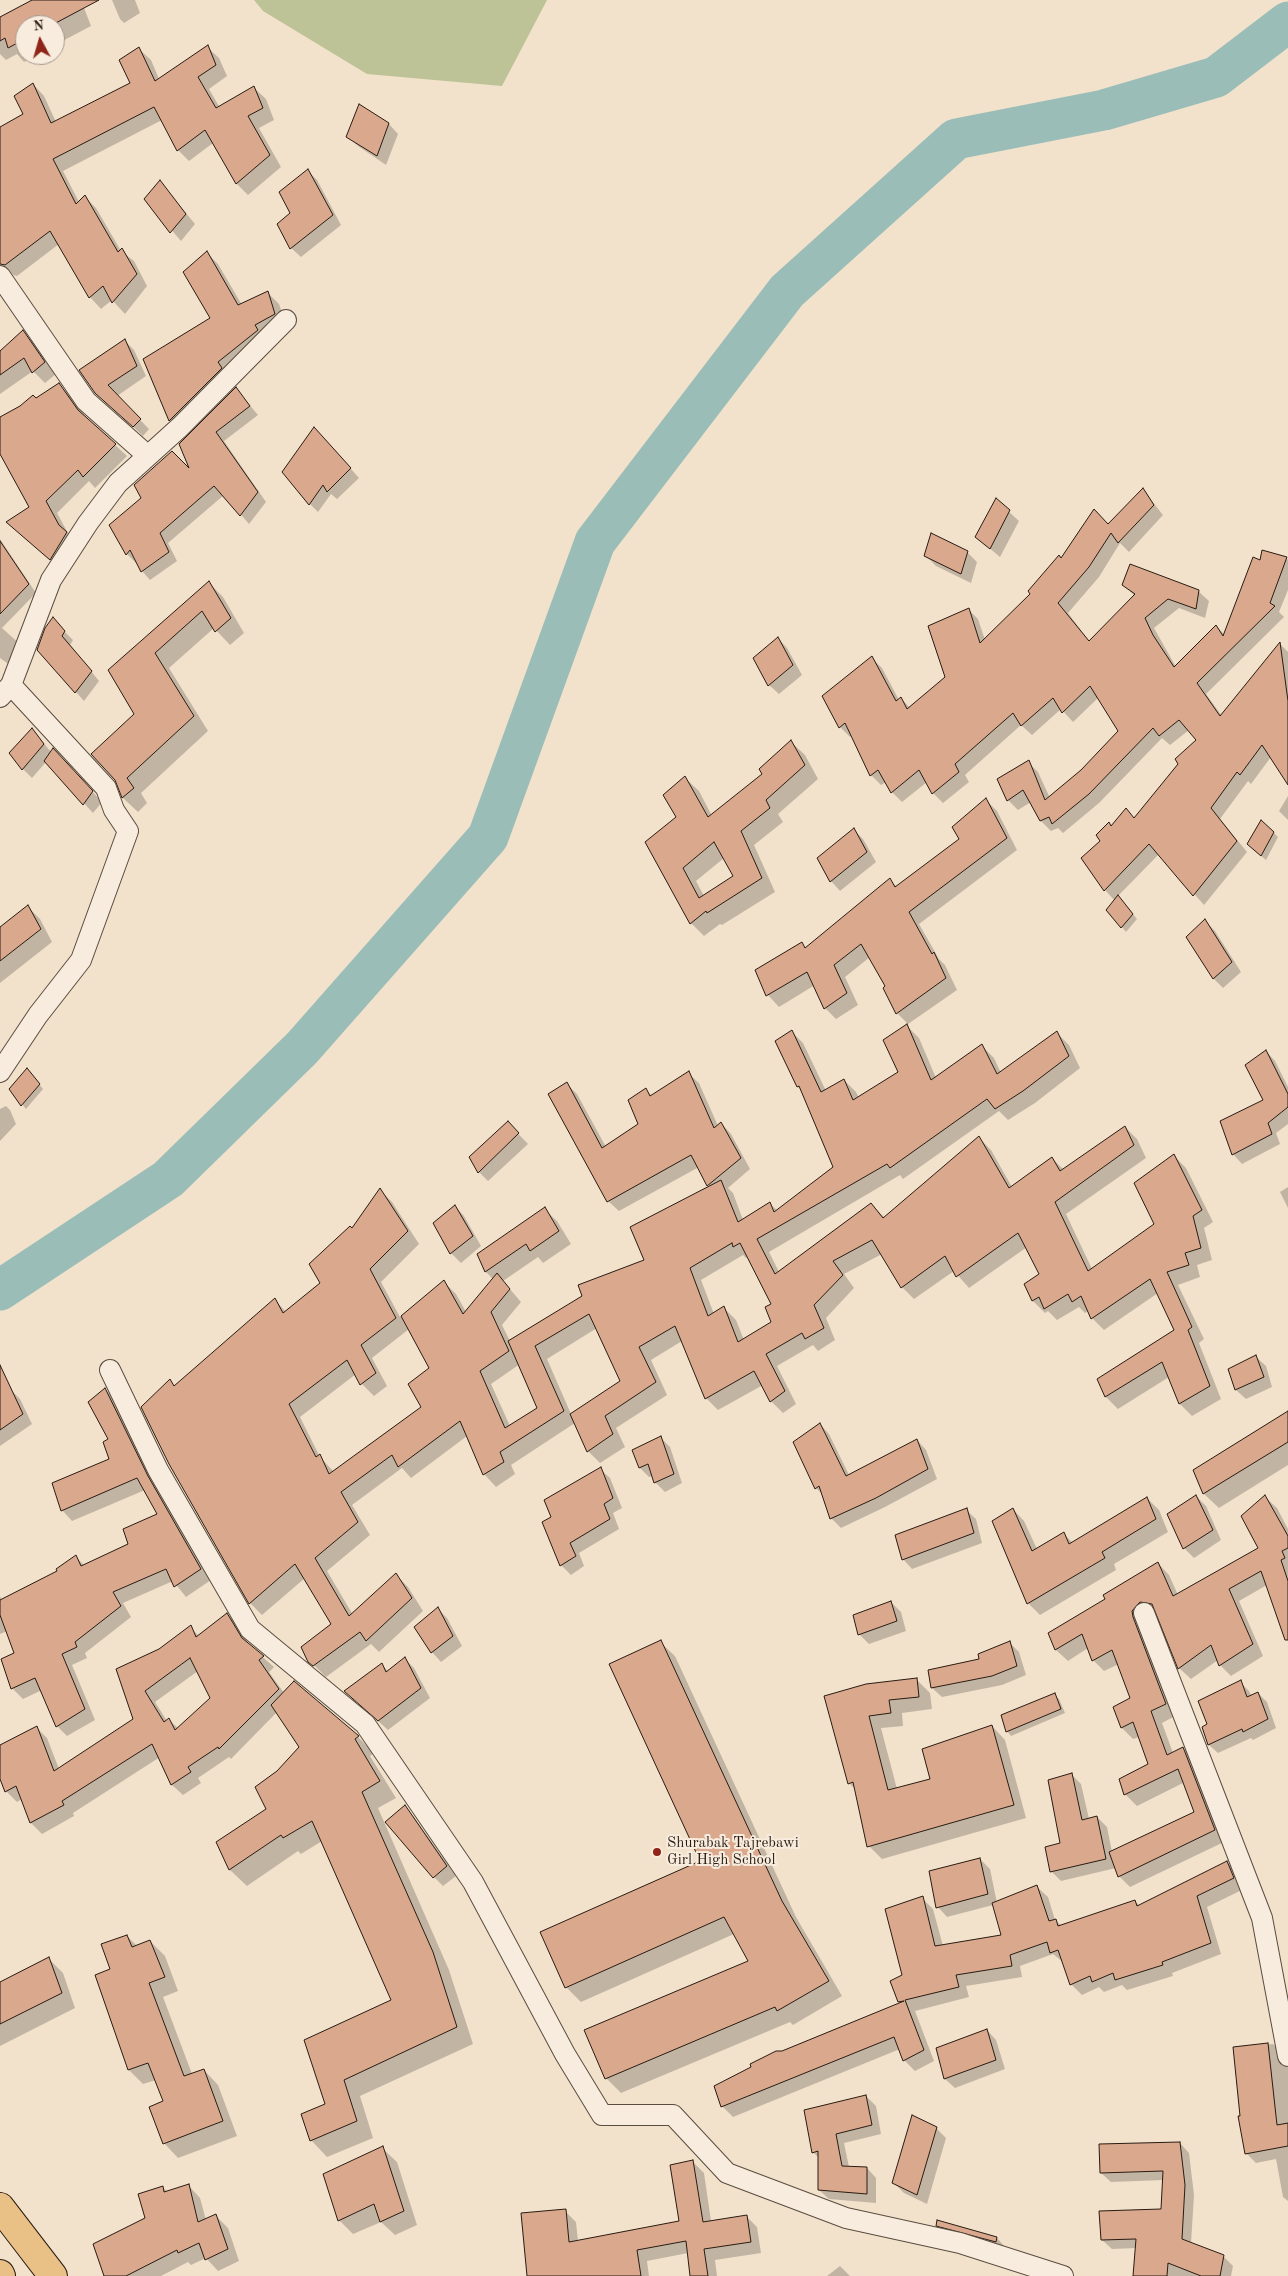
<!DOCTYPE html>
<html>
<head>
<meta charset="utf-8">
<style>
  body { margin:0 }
  #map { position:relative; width:1288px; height:2276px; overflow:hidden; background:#f2e2cb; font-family:"Old Standard TT",serif }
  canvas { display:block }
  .north { position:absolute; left:15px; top:15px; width:50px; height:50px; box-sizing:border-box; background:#f7ecdd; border:1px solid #a4988c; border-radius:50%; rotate:354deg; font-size:14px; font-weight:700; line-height:20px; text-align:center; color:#281b12 }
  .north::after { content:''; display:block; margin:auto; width:18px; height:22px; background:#8f2418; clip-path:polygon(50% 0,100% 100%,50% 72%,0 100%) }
</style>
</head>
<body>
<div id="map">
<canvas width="1288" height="2276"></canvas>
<div class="north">N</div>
</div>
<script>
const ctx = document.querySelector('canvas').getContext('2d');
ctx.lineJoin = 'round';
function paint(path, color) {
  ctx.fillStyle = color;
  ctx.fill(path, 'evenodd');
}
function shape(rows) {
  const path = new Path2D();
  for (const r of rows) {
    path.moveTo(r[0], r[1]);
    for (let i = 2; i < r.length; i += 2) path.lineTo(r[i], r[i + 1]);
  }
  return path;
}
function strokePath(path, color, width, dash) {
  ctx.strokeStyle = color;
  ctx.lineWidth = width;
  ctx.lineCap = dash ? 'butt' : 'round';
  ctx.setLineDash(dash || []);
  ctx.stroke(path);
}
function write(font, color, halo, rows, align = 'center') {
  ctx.font = font + ' "Old Standard TT",serif';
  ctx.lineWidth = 4;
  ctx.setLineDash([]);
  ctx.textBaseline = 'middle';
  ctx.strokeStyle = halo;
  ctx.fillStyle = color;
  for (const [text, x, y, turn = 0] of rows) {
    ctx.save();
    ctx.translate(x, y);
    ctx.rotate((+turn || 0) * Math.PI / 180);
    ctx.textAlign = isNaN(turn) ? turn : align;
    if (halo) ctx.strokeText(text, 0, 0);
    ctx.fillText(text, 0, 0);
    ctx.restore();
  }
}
paint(shape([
  [254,0,547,0,502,86,367,74,263,11]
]), '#bdc396');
paint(shape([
  [34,0,81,0,91,26,55,45,55,25,25,25,25,55,37,55,24,62,17,54,6,60,0,54,0,18],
  [112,0,135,0,140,13,124,23,120,19],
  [207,47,219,58,227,76,209,89,220,108,254,88,266,99,274,120,259,128,281,167,248,195,237,184,213,143,189,161,178,150,162,120,63,171,79,202,85,197,96,208,121,251,134,261,147,286,125,314,112,300,101,309,90,297,59,244,17,276,13,275,0,261,0,129,25,115,33,84,44,96,56,122,131,83,139,49,151,60,159,79],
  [359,106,389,124,398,134,386,165,358,146,348,137],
  [308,171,317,180,341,225,301,257,291,248,278,224,292,213],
  [160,182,195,224,181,241,145,199],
  [207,253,218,264,242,305,268,293,279,304,286,325,181,431,170,420,145,359,212,319],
  [23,332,34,343,56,374,45,383,33,371,0,394,0,352],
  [125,341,134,350,146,376,117,396,149,429,143,436,96,392],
  [59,384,70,396,87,419,127,456,95,488,89,481,57,513,69,535,62,570,19,533,31,507,0,453,0,418,36,399],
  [236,389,258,415,224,441,266,502,249,524,224,495,168,543,177,561,150,580,142,571,137,561,136,563,127,554,110,525,192,473],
  [323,437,359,478,337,499,331,494,318,512,310,504],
  [1143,490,1163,515,1129,552,1120,543,1099,577,1068,613,1090,642,1135,596,1123,585,1198,591,1209,601,1205,618,1179,608,1154,628,1176,667,1216,626,1225,635,1261,562,1286,558,1288,560,1288,590,1279,612,1284,617,1206,694,1222,716,1280,644,1288,652,1288,782,1271,757,1251,784,1248,781,1220,819,1247,852,1204,905,1159,854,1118,896,1137,919,1126,932,1108,910,1115,901,1105,890,1083,858,1101,841,1109,824,1112,827,1135,819,1197,740,1189,730,1170,745,1162,738,1099,803,1063,833,1058,828,1051,831,1041,821,1031,802,1018,810,1008,800,1028,762,1038,772,1050,798,1082,771,1119,731,1098,698,1073,722,1061,709,1032,735,1021,725,965,775,969,782,943,803,933,793,927,782,902,802,892,792,886,782,881,785,871,775,852,735,850,737,840,727,872,658,882,668,899,700,901,698,910,708,946,678,968,609,978,619,985,640,1032,595,1062,560,1109,526],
  [996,500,1019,521,1000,557,987,546],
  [0,539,36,593,2,628,21,645,11,666,0,658],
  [967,552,977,562,971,583,936,566,926,556],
  [209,583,223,597,244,633,230,645,214,628,169,668,208,731,141,793,147,803,138,812,123,798,116,780,136,714,110,671],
  [61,628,73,640,70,645,99,681,84,701,38,650],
  [778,638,787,648,802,675,779,694,769,685],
  [32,729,51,752,62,759,102,802,93,813,46,762,32,778,23,769],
  [791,742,805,755,818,779,778,814,783,822,754,845,775,892,722,925,720,924,704,936,691,923,647,842,677,818,685,778,699,791,712,816,763,774],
  [724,858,735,876,704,896,696,881],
  [1288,796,1288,820,1279,811],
  [985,799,997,811,1017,850,919,924,939,959,945,965,957,990,908,1024,897,1013,887,987,870,957,845,977,858,1005,836,1019,825,1008,815,985,779,1007,768,995,757,971,802,944,806,948,890,880,897,887,960,840],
  [854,830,863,839,876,862,840,891,831,881],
  [1274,833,1278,837,1266,860,1253,849],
  [28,907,40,919,52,942,0,983,0,929],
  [1205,921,1215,931,1241,972,1223,988,1214,979,1188,937],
  [907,1026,919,1038,936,1078,982,1046,994,1058,1001,1073,1057,1033,1069,1045,1080,1068,1035,1103,1008,1120,999,1111,903,1179,900,1175,769,1252,779,1272,871,1204,885,1218,979,1138,991,1150,1012,1187,1052,1158,1064,1170,1125,1127,1137,1139,1146,1158,1066,1214,1092,1269,1155,1225,1174,1156,1186,1168,1213,1222,1204,1228,1212,1260,1197,1265,1200,1277,1178,1285,1204,1339,1199,1343,1221,1399,1192,1416,1180,1404,1169,1377,1118,1409,1106,1397,1099,1379,1176,1331,1158,1293,1104,1330,1092,1318,1089,1310,1085,1313,1079,1307,1057,1320,1048,1311,1045,1313,1033,1301,1026,1284,1041,1275,1027,1247,969,1288,954,1271,914,1299,902,1287,882,1254,844,1274,854,1288,826,1318,835,1340,818,1351,813,1345,777,1366,796,1404,783,1413,771,1401,763,1385,718,1410,706,1398,682,1341,651,1360,667,1395,616,1428,625,1447,600,1463,588,1451,575,1423,511,1465,515,1474,496,1487,484,1474,467,1436,411,1478,402,1468,352,1505,370,1535,327,1571,353,1615,396,1575,408,1587,423,1611,379,1652,371,1644,326,1677,310,1661,333,1625,305,1578,262,1615,250,1603,170,1464,170,1381,176,1387,275,1300,286,1312,322,1283,352,1230,380,1190,392,1202,419,1244,381,1282,400,1317,444,1282,456,1294,466,1312,493,1279,486,1272,478,1255,544,1209,557,1221,571,1244,543,1263,538,1257,503,1281,521,1302,502,1325,510,1341,646,1261,710,1187,699,1167,619,1211,608,1201,567,1084,577,1094,606,1147,640,1124,646,1090,652,1096,688,1073,699,1083,718,1126,721,1123,731,1134,750,1169,728,1188,733,1193,743,1220,770,1204,778,1211,834,1167,804,1093,798,1087,791,1031,803,1043,826,1091,844,1080,856,1092,859,1098,899,1073],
  [743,1255,746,1258,748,1257,772,1304,772,1323,744,1340,736,1320,724,1308,714,1314,701,1280],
  [597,1328,621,1382,571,1414,547,1359],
  [409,1329,430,1368,422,1407,334,1472,320,1457,300,1417,356,1374,362,1384,374,1396,387,1386,372,1358],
  [520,1364,539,1408,510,1426,491,1384],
  [1266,1051,1275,1061,1288,1087,1288,1124,1276,1133,1280,1144,1242,1164,1233,1154,1264,1100],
  [31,1074,43,1089,26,1109,10,1089],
  [6,1106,10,1110,16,1124,0,1141,0,1109],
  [508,1123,528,1144,488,1181,479,1172],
  [1288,1187,1288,1208,1280,1192],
  [455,1206,464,1216,481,1246,461,1263,451,1253,434,1223],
  [1256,1357,1266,1366,1272,1387,1246,1399,1236,1390,1229,1370],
  [105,1389,116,1400,211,1580,186,1597,173,1581,123,1603,131,1617,85,1653,87,1658,72,1665,95,1720,67,1736,57,1726,42,1690,23,1699,12,1688,15,1654,7,1631,0,1634,0,1596,2,1601,59,1572,76,1557,84,1565,130,1545,159,1515,145,1490,72,1521,62,1510,111,1460],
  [11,1390,20,1399,32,1424,0,1446,0,1397],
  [1288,1413,1288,1465,1219,1508,1204,1494,1194,1470],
  [820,1424,829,1434,849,1475,917,1440,926,1450,937,1479,885,1507,841,1528,831,1518,824,1496,816,1488],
  [661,1438,670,1447,682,1483,665,1492,655,1482,653,1476,649,1477,640,1468,634,1450],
  [600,1469,610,1478,622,1508,613,1513,619,1529,579,1553,584,1566,571,1575,561,1565,552,1517],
  [1196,1496,1206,1506,1221,1540,1194,1558,1184,1548,1169,1514],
  [1265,1497,1277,1508,1288,1529,1288,1639,1267,1585,1239,1601,1263,1656,1231,1676,1220,1665,1218,1660,1191,1679,1179,1668,1158,1612,1145,1617,1177,1715,1162,1723,1173,1753,1183,1748,1194,1760,1226,1841,1130,1887,1119,1876,1116,1868,1061,1881,1052,1872,1062,1844,1072,1775,1081,1784,1089,1819,1097,1817,1107,1827,1112,1852,1195,1813,1185,1782,1137,1806,1126,1795,1120,1779,1149,1765,1139,1737,1133,1739,1122,1728,1115,1708,1132,1699,1119,1664,1104,1671,1093,1660,1088,1648,1068,1661,1056,1650,1050,1634,1106,1599,1158,1563,1169,1575,1178,1595,1260,1548],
  [1147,1498,1159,1510,1168,1532,1114,1564,1116,1570,1040,1615,1028,1603,1013,1509,1024,1521,1037,1549,1064,1534,1073,1543],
  [966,1510,976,1519,982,1543,912,1569,903,1559],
  [891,1602,901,1612,906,1631,869,1644,859,1634],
  [438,1609,447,1618,462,1646,441,1662,432,1652],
  [227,1614,237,1625,250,1646,274,1667,269,1672,284,1693,358,1737,374,1753,370,1756,396,1798,378,1808,449,1970,473,2044,360,2096,373,2138,327,2157,311,2140,326,2105,392,2001,322,1841,301,1854,298,1851,247,1886,230,1870,218,1843,268,1809,301,1748,277,1712,231,1759,229,1757,198,1778,201,1783,183,1795,172,1785,160,1757,73,1813,74,1816,42,1834,31,1823,22,1799,17,1802,6,1791,0,1775,0,1746,36,1727,47,1738,59,1769,135,1720,159,1650,190,1627,199,1636],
  [198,1671,211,1698,178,1728,169,1720,167,1721,155,1702],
  [660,1642,675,1656,796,1917,842,1996,793,2025,790,2022,621,2093,606,2078,750,1961,734,1934,581,2002,566,1987,702,1862],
  [1009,1642,1019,1652,1026,1675,1002,1685,942,1697,932,1688,930,1671,981,1660],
  [405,1659,414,1668,430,1698,388,1730,355,1700,382,1665,388,1671],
  [917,1680,930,1693,932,1709,902,1713,903,1726,881,1728,897,1789,931,1780,992,1726,1005,1740,1026,1818,882,1859,869,1846,856,1790,849,1783,826,1697],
  [1240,1682,1249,1691,1252,1697,1258,1693,1267,1702,1276,1728,1253,1740,1251,1738,1218,1753,1209,1745,1204,1727,1208,1725],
  [1054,1695,1059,1699,1065,1713,1011,1736,1007,1731],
  [405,1807,414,1817,456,1876,443,1886,434,1877],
  [980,1859,990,1869,997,1903,1037,1887,1048,1897,1055,1920,1062,1926,1135,1901,1140,1906,1227,1862,1238,1873,1244,1889,1207,1907,1221,1954,1172,1973,1173,1976,1127,1990,1122,1985,1104,1992,1099,1987,1082,1995,1071,1984,1064,1963,1053,1954,1020,1966,1022,1977,966,1986,969,1997,915,2011,934,2061,915,2071,904,2060,900,2049,733,2117,722,2106,782,2052,901,2003,899,2002,904,1976,922,1898,933,1909,943,1946,1003,1936,993,1905,947,1917,938,1907],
  [127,1936,137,1946,150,1941,165,1956,178,1991,163,1997,192,2074,204,2070,218,2085,237,2136,178,2158,164,2143,164,2102,156,2080,143,2084,129,2070,97,1976,112,1970],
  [49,1959,63,1973,75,2008,0,2046,0,1983],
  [987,2030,996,2040,1005,2069,955,2088,945,2079,937,2049],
  [1273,2044,1283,2054,1288,2068,1288,2201,1283,2197,1276,2159,1256,2163,1246,2153,1234,2048],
  [866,2096,876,2106,881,2134,844,2143,849,2167,867,2168,876,2178,876,2203,829,2199,819,2190,819,2158,813,2152],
  [936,2128,946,2138,927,2204,904,2193,894,2183],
  [1180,2143,1189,2153,1194,2195,1191,2244,1223,2256,1233,2266,1231,2276,1134,2276,1137,2248,1112,2249,1102,2240,1162,2210,1164,2180,1111,2182,1101,2173],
  [382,2148,397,2162,417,2225,395,2235,381,2222,353,2234,339,2220],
  [693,2162,704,2173,711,2221,746,2216,757,2227,761,2253,715,2260,717,2276,692,2276,688,2253,647,2261,649,2276,529,2276,565,2211,576,2222,578,2241,680,2222],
  [188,2185,200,2198,206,2220,216,2216,228,2228,239,2261,218,2271,206,2258,191,2265,188,2262,161,2276,106,2276,146,2218,162,2187,168,2192],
  [938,2225,997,2238,1006,2248,947,2235],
  [840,2266,850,2276,827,2276]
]), '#0003');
strokePath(shape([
  [0,1290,168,1179,302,1048,488,837,595,542,787,291,956,139,1104,110,1216,77,1288,22]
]), '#9bbdb8', 41);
const building = shape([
  [32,0,99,0,52,25,25,25,25,39,8,48,5,38,0,41,0,17,32,0],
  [208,45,216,65,198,77,216,108,254,86,263,108,248,116,270,155,236,184,205,130,177,151,154,107,53,159,76,204,85,195,118,252,122,248,137,274,112,303,103,286,89,298,50,231,5,265,0,264,0,127,23,114,14,96,33,83,51,123,130,83,119,60,139,47,155,81,208,45],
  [359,104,389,123,377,156,346,137,359,104],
  [308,169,333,215,290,249,277,224,290,213,279,192,308,169],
  [160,180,186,214,170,233,144,199,160,180],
  [207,251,238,305,268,291,275,314,255,325,258,330,218,362,222,368,169,421,143,359,210,318,183,272,207,251],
  [23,330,45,362,32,373,24,358,0,375,0,351,23,330],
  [125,339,137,366,108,385,141,419,133,427,95,393,79,370,125,339],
  [59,383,78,410,116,444,83,477,78,470,46,501,59,525,67,532,50,560,6,522,29,507,0,454,0,417,20,406,33,395,36,398,59,383],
  [236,387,250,406,216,432,258,492,240,516,214,486,160,533,169,552,141,572,130,550,126,555,109,525,141,498,134,485,172,451,189,468,179,444,236,387],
  [314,427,351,468,327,492,323,485,309,505,282,472,314,427],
  [1143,488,1154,505,1118,543,1111,533,1089,567,1058,603,1089,641,1135,594,1122,585,1130,564,1199,590,1196,609,1168,599,1145,618,1153,635,1174,667,1216,625,1223,636,1253,557,1260,560,1262,550,1287,557,1270,603,1275,606,1197,683,1220,716,1280,642,1288,701,1288,785,1262,745,1240,775,1237,772,1211,808,1237,841,1193,896,1149,844,1104,891,1081,858,1100,841,1096,835,1109,822,1111,826,1126,808,1134,818,1178,764,1175,759,1196,740,1179,720,1159,736,1153,728,1089,794,1052,824,1049,817,1040,821,1023,790,1007,801,997,779,1029,760,1045,800,1081,770,1118,731,1090,686,1062,713,1053,698,1021,726,1013,713,955,764,959,772,932,794,919,770,891,793,878,770,870,776,845,723,839,728,822,696,872,656,896,701,901,697,907,709,945,677,928,626,969,608,980,643,1030,594,1028,591,1059,555,1061,558,1094,509,1108,524,1143,488],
  [996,498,1010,510,990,549,975,537,996,498],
  [931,533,968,551,961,574,924,556,931,533],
  [0,541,29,584,0,614,0,541],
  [209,581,231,618,215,632,202,611,155,653,194,716,127,778,134,788,122,798,115,780,91,754,134,714,108,670,209,581],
  [53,617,65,631,62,636,92,671,75,693,37,650,45,628,53,617],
  [778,637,793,665,768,686,753,658,778,637],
  [32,728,44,744,22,770,9,753,32,728],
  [791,740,805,765,766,800,770,808,741,831,762,878,707,913,706,911,690,924,645,842,676,817,663,795,685,776,708,817,762,774,759,769,791,740],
  [714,842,733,876,699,898,683,868,714,842],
  [53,748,93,791,83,805,44,761,53,748],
  [986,798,1007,838,909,912,932,954,934,952,946,978,896,1014,883,988,885,986,861,944,834,965,847,993,824,1009,807,972,766,996,755,970,802,942,805,948,890,878,895,887,959,839,952,827,986,798],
  [1261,820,1274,832,1261,856,1247,844,1261,820],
  [854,828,867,852,830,882,817,858,854,828],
  [1118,895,1133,914,1121,928,1106,910,1118,895],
  [28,905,41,929,0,961,0,927,28,905],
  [1205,919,1232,962,1213,979,1186,937,1205,919],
  [907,1024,931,1080,982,1044,997,1074,1057,1031,1069,1056,1023,1091,995,1109,987,1099,890,1168,887,1164,757,1239,775,1274,871,1203,883,1218,979,1136,1009,1188,1052,1157,1060,1171,1125,1126,1134,1145,1055,1202,1088,1271,1154,1224,1134,1183,1174,1154,1202,1210,1193,1216,1201,1248,1185,1253,1189,1265,1167,1272,1192,1327,1188,1330,1210,1386,1179,1404,1162,1362,1105,1397,1097,1379,1174,1330,1150,1279,1091,1319,1081,1296,1072,1302,1068,1294,1044,1309,1039,1297,1032,1301,1024,1284,1039,1274,1018,1233,956,1277,945,1256,901,1288,872,1240,833,1261,843,1275,814,1305,824,1328,805,1339,802,1333,766,1354,785,1391,770,1402,754,1371,705,1399,675,1326,639,1347,656,1382,605,1416,613,1434,587,1452,570,1414,620,1381,589,1314,535,1346,564,1411,500,1452,504,1462,483,1475,460,1421,398,1467,392,1455,341,1492,358,1522,315,1558,349,1616,396,1573,412,1598,366,1641,360,1632,313,1666,308,1662,301,1647,331,1624,295,1564,249,1604,169,1464,141,1407,170,1379,174,1386,275,1298,283,1313,320,1283,309,1264,350,1226,352,1228,380,1188,408,1231,370,1269,396,1318,361,1345,376,1373,360,1385,347,1360,289,1404,316,1457,320,1454,329,1474,421,1407,408,1384,429,1368,401,1316,444,1280,463,1314,497,1273,510,1289,491,1312,509,1351,480,1371,505,1428,537,1408,508,1341,582,1296,578,1285,644,1260,630,1227,721,1180,738,1222,770,1202,774,1212,833,1167,799,1086,797,1087,775,1041,792,1030,821,1092,844,1079,853,1100,898,1072,883,1040,907,1024],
  [732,1243,733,1247,740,1243,771,1304,765,1307,771,1322,738,1342,724,1306,708,1316,690,1268,732,1243],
  [1266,1050,1288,1094,1288,1107,1268,1123,1272,1134,1232,1155,1220,1121,1263,1100,1245,1065,1266,1050],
  [27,1068,40,1084,21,1106,9,1089,27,1068],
  [689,1071,714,1128,721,1122,741,1158,707,1186,691,1155,607,1202,548,1094,567,1082,602,1148,638,1124,628,1100,646,1088,650,1096,689,1071],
  [508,1121,519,1133,478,1173,469,1157,508,1121],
  [455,1205,473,1236,450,1254,433,1223,455,1205],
  [545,1207,559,1231,530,1251,526,1244,485,1272,477,1254,545,1207],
  [1256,1355,1264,1377,1235,1390,1228,1369,1256,1355],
  [0,1365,23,1414,0,1430,0,1365],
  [105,1388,148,1476,201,1569,174,1587,166,1569,113,1592,121,1606,75,1642,77,1647,62,1654,85,1709,56,1727,35,1678,11,1689,1,1659,14,1653,0,1615,0,1600,57,1571,56,1569,76,1555,81,1566,128,1544,123,1529,157,1514,137,1478,61,1511,52,1483,109,1459,103,1442,108,1439,88,1402,105,1388],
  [1288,1411,1288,1442,1203,1494,1193,1470,1288,1411],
  [820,1423,846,1476,917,1439,928,1469,876,1498,830,1519,819,1486,815,1489,793,1442,820,1423],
  [661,1436,674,1474,654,1483,648,1464,639,1468,632,1450,661,1436],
  [601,1467,613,1498,604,1504,610,1519,570,1543,576,1556,560,1566,542,1522,551,1517,544,1500,601,1467],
  [1196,1495,1213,1530,1183,1549,1167,1514,1196,1495],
  [1265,1495,1288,1536,1288,1548,1282,1551,1285,1558,1281,1560,1288,1581,1288,1640,1285,1640,1261,1571,1229,1589,1253,1644,1219,1666,1211,1645,1178,1669,1152,1604,1140,1602,1132,1611,1133,1617,1166,1704,1151,1711,1167,1755,1183,1747,1215,1830,1118,1877,1109,1852,1194,1812,1178,1769,1124,1795,1119,1779,1148,1764,1133,1722,1121,1728,1113,1707,1130,1698,1112,1650,1092,1661,1082,1634,1055,1650,1048,1633,1105,1599,1103,1595,1158,1562,1173,1596,1258,1548,1241,1516,1265,1495],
  [1147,1497,1156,1519,1102,1552,1105,1558,1027,1604,992,1521,1013,1508,1032,1551,1064,1532,1069,1544,1147,1497],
  [967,1508,974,1533,902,1560,895,1535,967,1508],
  [891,1601,897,1621,858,1635,853,1615,891,1601],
  [438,1607,453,1636,431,1653,414,1627,438,1607],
  [227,1613,242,1638,264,1656,259,1660,279,1689,219,1749,218,1747,188,1767,191,1772,171,1785,152,1744,62,1801,64,1805,30,1823,16,1786,5,1792,0,1779,0,1745,37,1726,54,1771,133,1719,116,1669,159,1649,191,1625,196,1637,227,1613],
  [190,1658,210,1698,175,1730,169,1718,164,1722,145,1691,190,1658],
  [661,1640,782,1901,829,1981,777,2011,775,2007,605,2079,584,2030,748,1961,724,1917,565,1988,540,1932,700,1861,609,1664,661,1640],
  [1010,1641,1017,1666,992,1676,931,1688,928,1670,979,1659,978,1654,1010,1641],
  [405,1657,421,1688,378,1721,344,1691,382,1663,386,1672,405,1657],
  [917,1678,919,1697,889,1700,891,1713,869,1716,888,1790,930,1779,922,1749,992,1725,1014,1805,867,1847,853,1782,848,1784,824,1696,866,1684,917,1678],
  [1241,1680,1247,1697,1258,1692,1268,1719,1243,1732,1242,1729,1208,1745,1202,1727,1207,1724,1198,1701,1241,1680],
  [294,1681,359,1736,355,1739,380,1781,362,1792,433,1952,457,2027,344,2080,357,2121,310,2141,301,2114,325,2104,304,2040,391,2000,312,1821,283,1838,281,1835,229,1870,216,1842,266,1809,255,1787,277,1771,299,1747,271,1705,294,1681],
  [1055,1693,1061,1709,1006,1732,1001,1715,1055,1693],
  [1072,1773,1082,1820,1097,1816,1106,1859,1050,1872,1045,1847,1060,1843,1048,1780,1072,1773],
  [405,1805,447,1866,433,1878,385,1822,405,1805],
  [980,1858,988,1894,936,1908,929,1871,980,1858],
  [1227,1861,1234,1878,1197,1896,1211,1943,1162,1962,1163,1965,1115,1980,1113,1973,1092,1982,1090,1976,1070,1985,1058,1950,1050,1953,1047,1942,1010,1955,1012,1966,956,1975,959,1987,905,2000,924,2050,903,2061,894,2037,721,2107,714,2086,751,2067,750,2064,776,2051,782,2051,904,2001,898,2002,890,1981,902,1975,885,1909,923,1896,935,1946,1001,1935,992,1903,1037,1885,1049,1921,1056,1919,1058,1926,1135,1900,1137,1906,1227,1861],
  [127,1935,132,1947,150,1940,165,1977,149,1983,184,2076,204,2069,223,2121,163,2144,149,2107,163,2101,148,2063,128,2070,95,1975,110,1969,101,1944,127,1935],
  [49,1957,62,1993,0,2024,0,1982,49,1957],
  [987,2029,996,2060,944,2079,936,2048,987,2029],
  [1268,2043,1277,2125,1288,2123,1288,2146,1245,2154,1238,2116,1240,2116,1233,2047,1268,2043],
  [866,2095,872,2125,836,2134,842,2166,867,2167,867,2194,818,2190,818,2151,812,2153,804,2110,866,2095],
  [912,2115,937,2127,917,2195,892,2183,912,2115],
  [1180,2142,1185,2185,1182,2239,1224,2255,1220,2276,1201,2276,1168,2263,1167,2276,1133,2276,1136,2239,1101,2240,1099,2211,1161,2209,1163,2171,1100,2173,1099,2144,1180,2142],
  [383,2146,404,2211,380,2222,374,2204,338,2221,323,2174,383,2146],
  [693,2160,703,2222,747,2215,751,2242,704,2249,708,2276,690,2276,686,2241,637,2250,641,2276,527,2276,521,2213,566,2209,569,2242,679,2221,670,2165,693,2160],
  [189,2184,198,2222,216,2214,228,2249,205,2260,199,2243,178,2253,177,2250,126,2276,104,2276,93,2244,145,2218,138,2194,163,2186,164,2192,189,2184],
  [937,2220,997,2237,996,2242,936,2226,937,2220]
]);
paint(building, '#daa88d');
strokePath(building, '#281b12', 1);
const minor = shape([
  [0,276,86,401,148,456],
  [11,685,51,580,88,523,118,483,180,427,286,320],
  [0,697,11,685,106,788,114,810,128,831,81,960,38,1015,0,1072],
  [110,1370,158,1470,250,1629,365,1724,473,1882,565,2054,602,2115,673,2115,727,2173,846,2218,960,2243,1063,2276],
  [1144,1613,1262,1918,1288,2056]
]);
const primary = shape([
  [0,2207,53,2276],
  [0,2274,1,2276]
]);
strokePath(minor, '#5a4d40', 22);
strokePath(primary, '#281b12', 30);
strokePath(minor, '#f7ecdd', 20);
strokePath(primary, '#e9c186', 28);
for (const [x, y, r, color] of [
  [657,1852,5,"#8f2418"]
]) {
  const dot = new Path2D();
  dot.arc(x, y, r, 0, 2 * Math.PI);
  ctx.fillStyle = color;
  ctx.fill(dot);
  strokePath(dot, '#f7ecdd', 2);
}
write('15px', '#281b12', '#f7ecdd', [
  ["Shurabak Tajrebawi",667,1843],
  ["Girl High School",667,1860]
], 'left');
</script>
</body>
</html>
